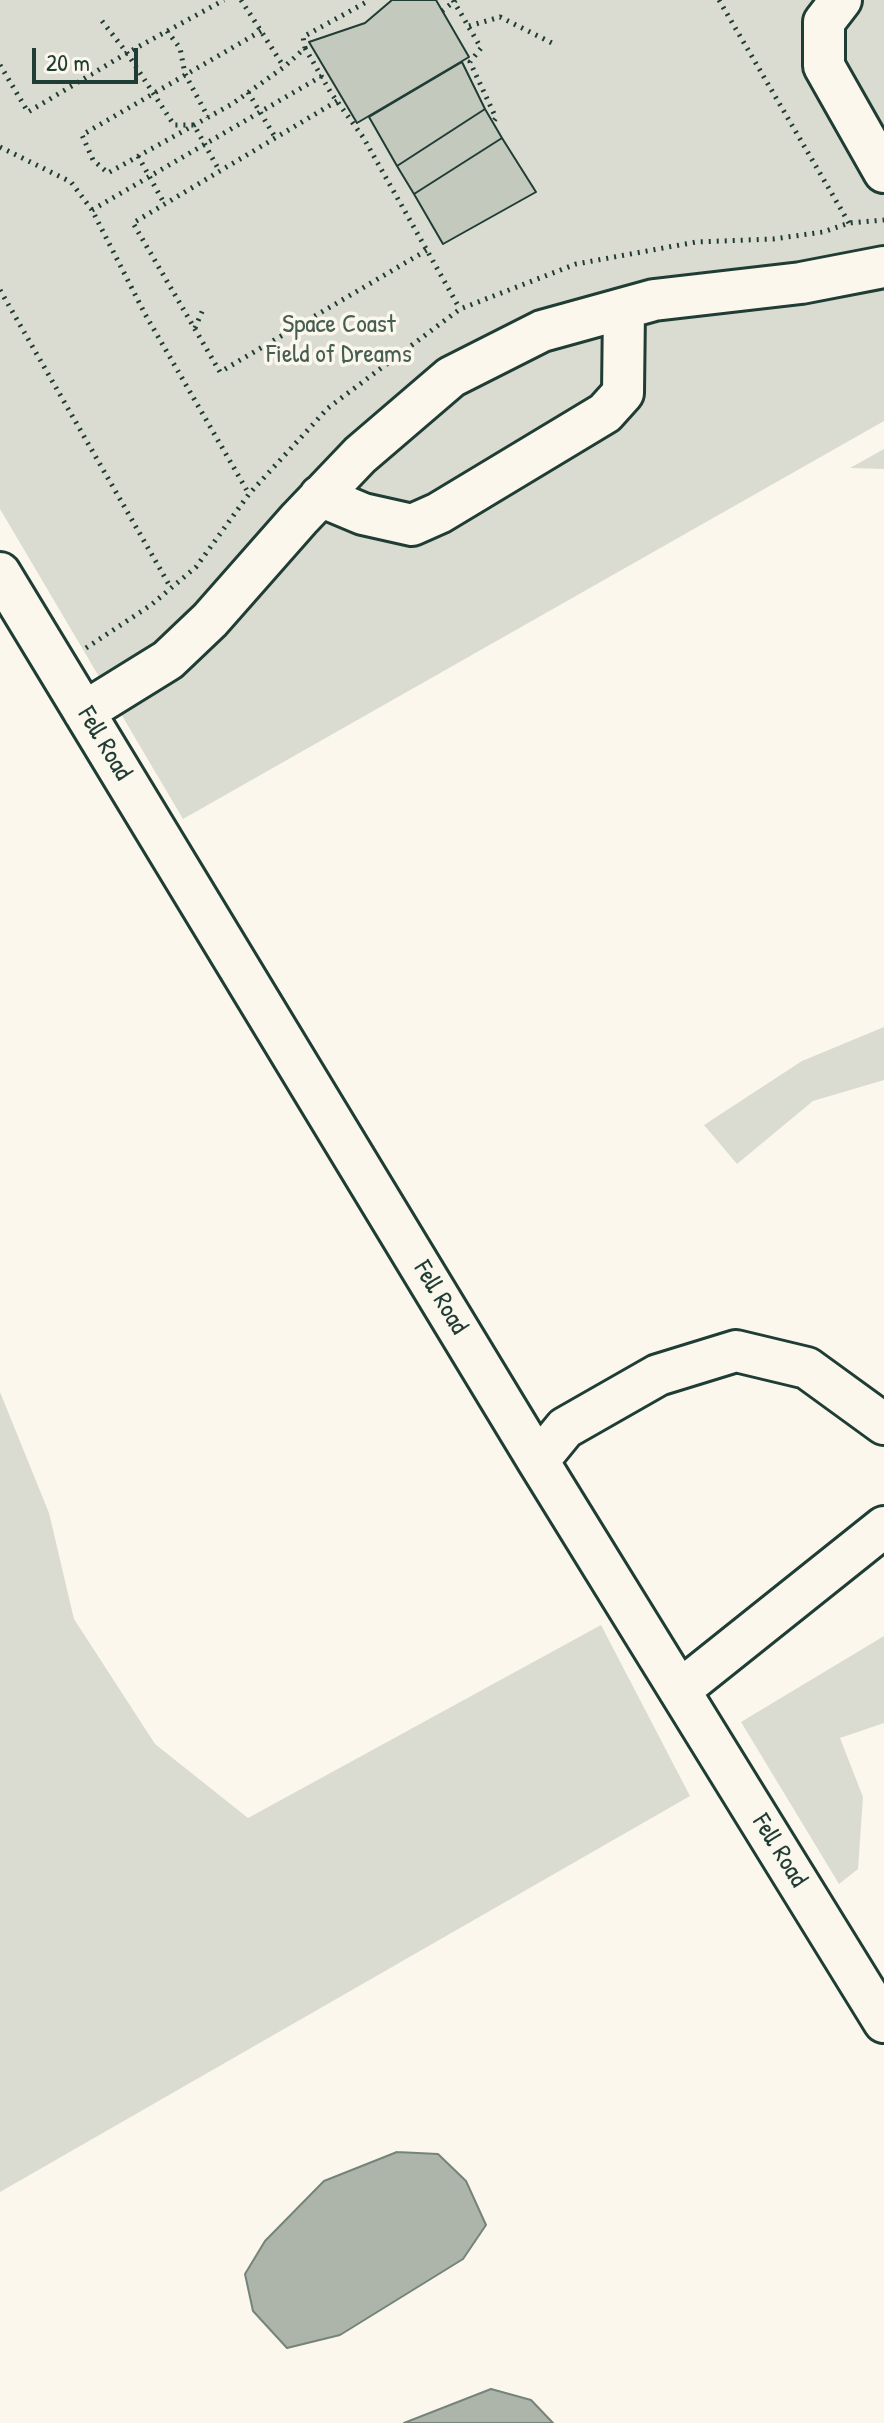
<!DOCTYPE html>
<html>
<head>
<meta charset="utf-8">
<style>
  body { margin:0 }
  #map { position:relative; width:884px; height:2423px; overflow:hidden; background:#fbf7ec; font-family:"Patrick Hand",sans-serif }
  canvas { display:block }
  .scale { position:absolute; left:32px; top:48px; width:106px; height:36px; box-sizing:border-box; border:4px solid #1f3d34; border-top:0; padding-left:10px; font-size:24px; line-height:28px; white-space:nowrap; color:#1f3d34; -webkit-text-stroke:6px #fbf7ec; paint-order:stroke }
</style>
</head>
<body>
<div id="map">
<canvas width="884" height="2423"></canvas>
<div class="scale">20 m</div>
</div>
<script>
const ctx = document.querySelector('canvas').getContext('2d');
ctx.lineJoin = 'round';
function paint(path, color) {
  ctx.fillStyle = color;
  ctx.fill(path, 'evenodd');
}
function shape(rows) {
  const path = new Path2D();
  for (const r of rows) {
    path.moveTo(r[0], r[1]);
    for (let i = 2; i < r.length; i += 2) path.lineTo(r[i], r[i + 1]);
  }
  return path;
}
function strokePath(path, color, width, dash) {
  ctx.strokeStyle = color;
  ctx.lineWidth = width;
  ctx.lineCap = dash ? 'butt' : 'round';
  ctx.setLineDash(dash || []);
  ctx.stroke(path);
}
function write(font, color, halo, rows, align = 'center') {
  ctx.font = font + ' "Patrick Hand",sans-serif';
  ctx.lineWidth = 7;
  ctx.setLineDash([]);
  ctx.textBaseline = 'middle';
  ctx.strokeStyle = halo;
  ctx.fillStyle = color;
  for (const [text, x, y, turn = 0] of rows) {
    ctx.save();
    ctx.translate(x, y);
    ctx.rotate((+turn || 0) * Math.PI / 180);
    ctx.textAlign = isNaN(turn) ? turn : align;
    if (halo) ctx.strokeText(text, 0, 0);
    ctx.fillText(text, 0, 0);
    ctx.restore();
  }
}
paint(shape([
  [0,0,884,0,884,421,183,819,0,509],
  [884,449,884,469,850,468],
  [884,1027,884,1080,813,1101,737,1164,704,1125,802,1061],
  [0,1392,49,1513,74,1619,155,1744,248,1818,601,1625,690,1796,0,2192],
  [884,1636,884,1723,840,1738,863,1797,858,1869,839,1884,741,1722]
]), '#dbdcd1');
const water = shape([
  [397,2152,438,2154,466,2181,486,2225,463,2259,340,2335,287,2348,253,2311,245,2274,265,2241,324,2181,397,2152],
  [491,2389,531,2400,553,2423,404,2423,491,2389]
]);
paint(water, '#adb4aa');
strokePath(water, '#74847b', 2);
const building = shape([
  [392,0,436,0,469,57,357,123,309,42,365,23,392,0],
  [462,62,485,109,397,166,369,117,462,62],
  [485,109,502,138,414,194,397,166,485,109],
  [502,138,536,192,443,244,414,194,502,138]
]);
paint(building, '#c4c9be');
strokePath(building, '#1f3d34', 2);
const minor = shape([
  [841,0,824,22,824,66,884,172],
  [320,496,363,514,412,525,439,513,605,413,623,393,624,309],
  [0,573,538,1461,884,2022],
  [84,712,168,660,210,620,299,519,360,455,451,377,542,331,654,300,801,283,884,267],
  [538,1461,565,1428,658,1375,736,1351,807,1368,884,1424],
  [680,1690,884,1527]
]);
strokePath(minor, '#1f3d34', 46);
strokePath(shape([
  [241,0,284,67],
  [453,0,481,48,470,62,496,118,493,122],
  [719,0,849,223],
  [442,11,456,0],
  [102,21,127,53,174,125,194,125,219,170],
  [469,26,500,17,556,45],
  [167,31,180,48,185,74,208,117],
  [261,31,82,135,93,160,108,173,232,104,284,67,305,48,303,37,370,0],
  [305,48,331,93,363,137,460,309],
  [0,65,28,112,127,53,224,0],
  [248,92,275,137],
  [337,101,133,223,220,372,427,250],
  [0,147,71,182,92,210,145,314,249,494],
  [138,156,164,203],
  [92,210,327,73],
  [0,290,171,588],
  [195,328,204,307],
  [86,648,151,605,196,567,249,494,328,408,460,309,576,264,696,242,773,239,823,232,849,223,884,220]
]), '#1f3d34', 5, [2, 6]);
strokePath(minor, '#fbf7ec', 40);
write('26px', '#455d53', '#fbf7ec', [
  ["Space Coast",339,325],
  ["Field of Dreams",339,355]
]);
write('26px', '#1f3d34', '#fbf7ec', [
  ["Fell Road",104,744,59],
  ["Fell Road",440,1298,59],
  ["Fell Road",779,1851,58]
]);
</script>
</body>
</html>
